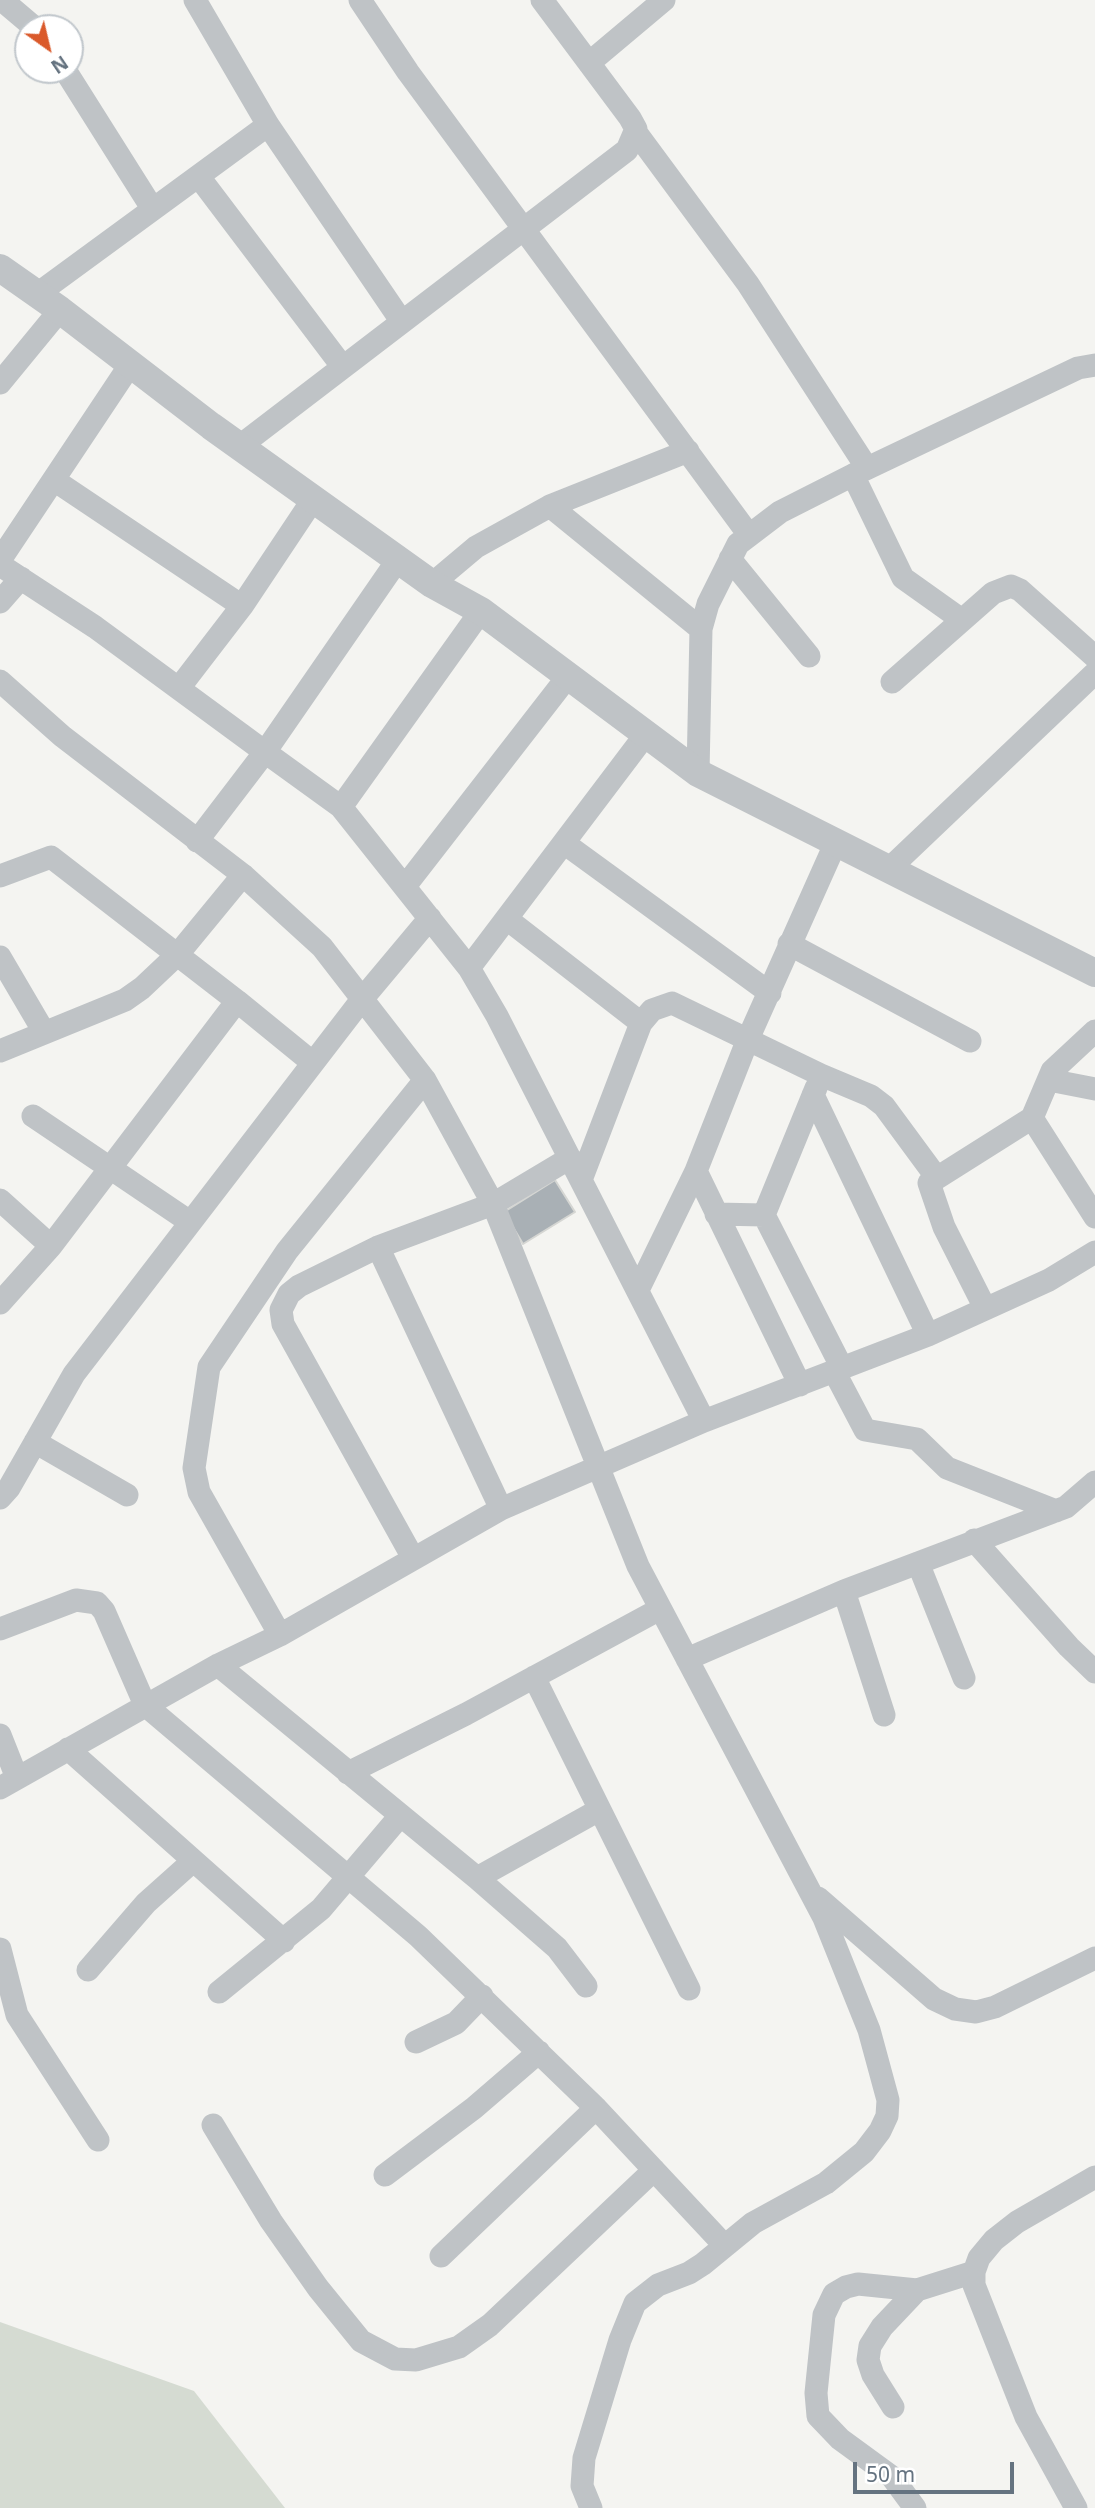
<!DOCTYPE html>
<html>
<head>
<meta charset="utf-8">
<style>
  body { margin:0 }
  #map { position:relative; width:1095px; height:2508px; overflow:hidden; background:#f4f4f1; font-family:"Noto Sans",sans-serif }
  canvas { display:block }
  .north { position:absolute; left:14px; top:14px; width:70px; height:70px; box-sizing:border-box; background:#fff; border:2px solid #c1c7cc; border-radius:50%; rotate:146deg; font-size:19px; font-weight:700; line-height:28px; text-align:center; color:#657380 }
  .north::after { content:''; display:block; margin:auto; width:24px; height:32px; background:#da5a2b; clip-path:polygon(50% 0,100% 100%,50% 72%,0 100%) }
  .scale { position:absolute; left:853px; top:2462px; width:161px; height:32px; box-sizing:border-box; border:4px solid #657380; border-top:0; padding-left:9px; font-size:21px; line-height:24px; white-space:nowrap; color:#657380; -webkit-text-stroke:5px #fff; paint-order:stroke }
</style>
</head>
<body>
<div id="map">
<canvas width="1095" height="2508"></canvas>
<div class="north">N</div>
<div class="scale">50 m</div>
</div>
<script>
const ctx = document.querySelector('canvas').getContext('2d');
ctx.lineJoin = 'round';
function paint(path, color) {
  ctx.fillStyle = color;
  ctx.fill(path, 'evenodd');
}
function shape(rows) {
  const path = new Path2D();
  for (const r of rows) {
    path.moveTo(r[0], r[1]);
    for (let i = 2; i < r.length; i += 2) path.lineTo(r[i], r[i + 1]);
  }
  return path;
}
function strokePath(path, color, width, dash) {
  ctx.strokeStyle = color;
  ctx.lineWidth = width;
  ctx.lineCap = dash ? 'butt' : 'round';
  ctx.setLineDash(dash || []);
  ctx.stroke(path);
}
paint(shape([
  [0,2322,194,2391,285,2508,0,2508]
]), '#d5dbd2');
const building = shape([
  [555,1180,575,1212,523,1244,504,1212,555,1180]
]);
paint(building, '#a9b0b5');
strokePath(building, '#d5d6d3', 2);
strokePath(shape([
  [2,0,35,28],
  [195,0,268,125,402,322],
  [360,0,408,72,749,535],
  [589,63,664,0],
  [65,70,152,208],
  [635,131,748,284,867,468],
  [199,177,342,366],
  [36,295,268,125],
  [0,383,60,310],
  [240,446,627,150,636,129,630,118,542,0],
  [688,451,550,506,701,629],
  [853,475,903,578,962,620],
  [54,480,242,606],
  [730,559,809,656],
  [0,560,130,365],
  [0,565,95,627,265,752,399,558],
  [432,584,476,547,550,506],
  [0,602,21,578],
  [0,681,62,736,243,875,322,947,425,1080,493,1204,638,1566,824,1918,869,2030,888,2100,887,2116,880,2131,864,2152,826,2183,753,2223,703,2264,689,2273,658,2285,635,2303,620,2340,584,2458,582,2486,591,2508],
  [892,682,993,593,1011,586,1020,590,1095,657],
  [179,688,242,606,314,498],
  [698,773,701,629,708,604,738,544,780,512,853,475,1078,368,1095,365],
  [341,807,481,611],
  [197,841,265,752,341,807,469,968,497,1016,704,1421],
  [564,843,770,993],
  [890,868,1095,673],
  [0,876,51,857,237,1001,51,1246,0,1303],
  [406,885,569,675],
  [507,919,641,1023],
  [789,944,970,1041],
  [0,957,44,1032],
  [469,968,646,734],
  [237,1001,313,1063],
  [0,1051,125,1000,142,988,178,954,243,875],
  [1049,1080,1095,1089],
  [813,1095,928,1335],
  [33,1116,190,1222],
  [1032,1118,1095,1217],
  [696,1171,800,1385],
  [581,1180,641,1023,652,1010,672,1003,821,1075,871,1096,884,1106,937,1178],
  [0,1200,51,1246],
  [716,1214,764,1215,816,1088],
  [764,1215,842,1368],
  [378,1247,501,1509],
  [638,1290,696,1171,748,1039,836,842],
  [985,1308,944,1227,929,1183,1032,1118,1052,1071,1095,1031],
  [834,1371,865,1430,917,1439,947,1468,1056,1511],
  [35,1442,127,1495],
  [0,1498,9,1488,74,1374,363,998,430,918],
  [974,1540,1069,1647,1095,1672],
  [413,1558,283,1324,281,1310,289,1294,299,1286,378,1247,493,1204,570,1158],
  [918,1563,964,1678],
  [844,1591,884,1715],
  [0,1629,76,1600,97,1603,104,1611,145,1705,418,1936,596,2108,725,2246],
  [280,1635,199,1492,194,1468,209,1367,287,1251,425,1080],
  [687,1659,844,1591,1066,1507,1095,1482],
  [218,1665,477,1878,557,1948,586,1986],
  [534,1677,689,1989],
  [0,1735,17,1778],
  [68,1749,284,1941],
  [348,1773,466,1714,660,1609],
  [0,1788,218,1665,280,1635,501,1509,704,1421,928,1335,1049,1280,1095,1252],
  [477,1878,599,1810],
  [818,1898,934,1999,955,2009,976,2012,995,2007,1095,1958],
  [0,1949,17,2015,98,2140],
  [88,1970,146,1903,193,1861],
  [219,1992,321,1909,400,1816],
  [416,2042,456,2023,482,1996],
  [213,2125,271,2221,318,2288,361,2341,395,2359,416,2360,459,2347,490,2325,654,2170],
  [385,2175,474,2108,539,2052],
  [441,2256,596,2108],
  [893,2407,873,2375,868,2360,870,2346,882,2327,917,2290],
  [915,2508,892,2477,840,2439,818,2416,816,2393,824,2315,834,2294,846,2287,858,2284,917,2290,974,2272],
  [1076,2508,1026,2417,974,2285,974,2272,979,2258,994,2240,1017,2222,1095,2177]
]), '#bfc3c6', 23);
strokePath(shape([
  [0,268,60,310,211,426,432,584,481,611,698,773,1095,973]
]), '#bfc3c6', 28);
</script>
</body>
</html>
